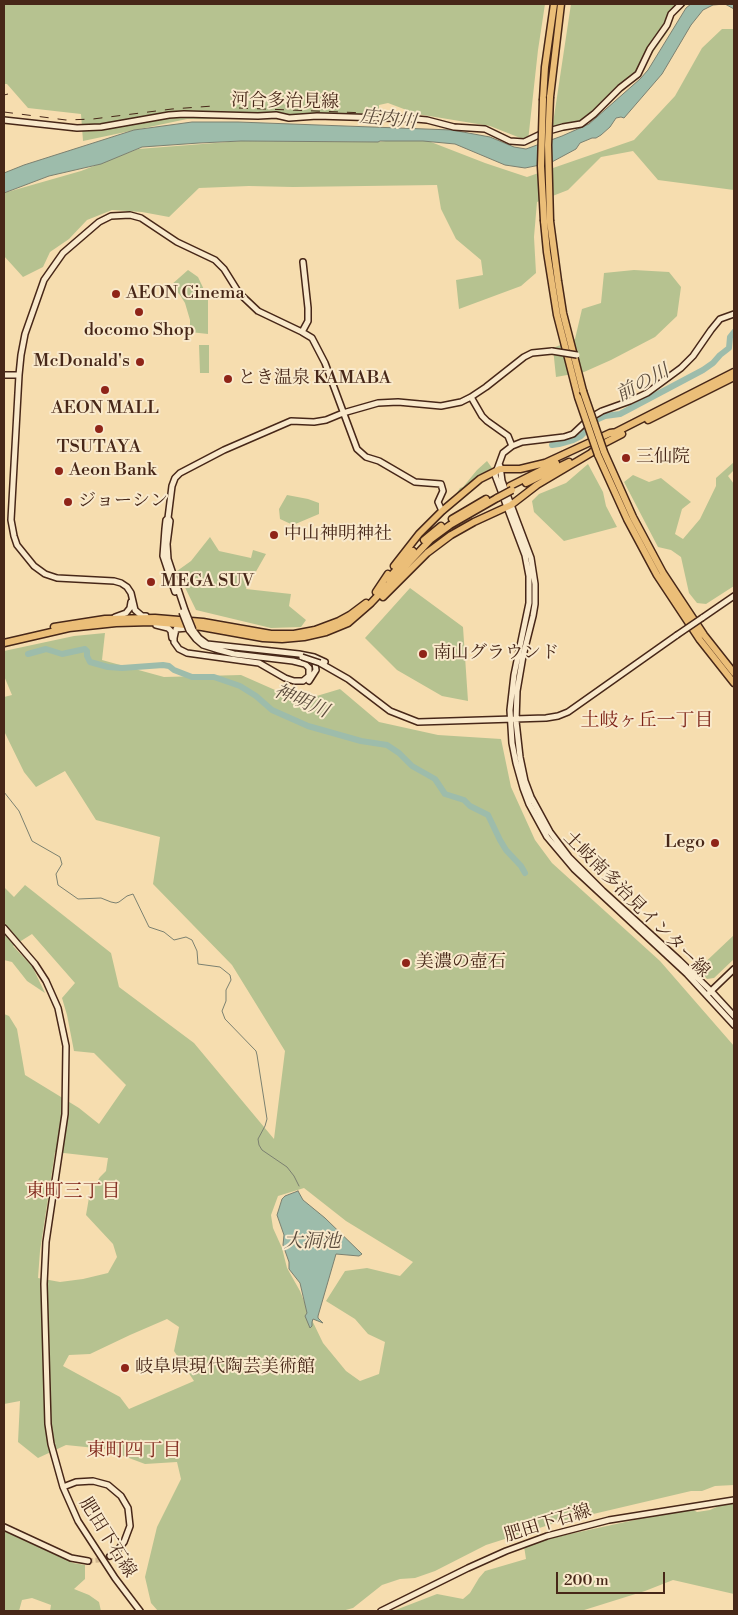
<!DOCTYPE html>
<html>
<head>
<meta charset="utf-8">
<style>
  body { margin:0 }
  #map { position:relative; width:738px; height:1615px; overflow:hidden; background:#f6ddaf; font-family:"Libre Bodoni",serif }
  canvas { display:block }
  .frame { position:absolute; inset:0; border:5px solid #472718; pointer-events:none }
  .scale { position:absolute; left:556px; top:1572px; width:109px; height:22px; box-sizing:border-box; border:2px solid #472718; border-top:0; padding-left:6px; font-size:15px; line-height:18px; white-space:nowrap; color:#472718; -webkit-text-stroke:4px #f9e9cb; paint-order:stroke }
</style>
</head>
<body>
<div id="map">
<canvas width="738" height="1615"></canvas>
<div class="frame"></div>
<div class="scale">200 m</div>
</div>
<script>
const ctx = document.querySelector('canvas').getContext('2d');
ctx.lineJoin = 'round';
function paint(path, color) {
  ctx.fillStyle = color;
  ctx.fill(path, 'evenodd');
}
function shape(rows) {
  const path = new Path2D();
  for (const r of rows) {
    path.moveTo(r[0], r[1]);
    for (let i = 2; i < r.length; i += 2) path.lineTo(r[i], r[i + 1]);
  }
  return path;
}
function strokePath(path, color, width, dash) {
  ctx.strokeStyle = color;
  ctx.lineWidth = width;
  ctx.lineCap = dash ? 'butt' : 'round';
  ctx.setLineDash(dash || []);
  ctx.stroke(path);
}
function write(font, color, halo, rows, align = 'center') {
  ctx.font = font + ' "Libre Bodoni","Noto Serif JP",serif';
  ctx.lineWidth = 4;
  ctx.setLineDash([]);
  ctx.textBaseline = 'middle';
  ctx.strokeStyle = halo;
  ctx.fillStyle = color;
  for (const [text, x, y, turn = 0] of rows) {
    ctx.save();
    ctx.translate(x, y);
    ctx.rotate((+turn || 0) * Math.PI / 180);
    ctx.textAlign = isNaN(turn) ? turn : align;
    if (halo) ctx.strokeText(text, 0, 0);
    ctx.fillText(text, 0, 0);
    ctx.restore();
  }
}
paint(shape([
  [4,4,545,4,538,50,528,141,490,126,417,114,388,103,379,105,379,120,187,119,83,141,81,114,28,108,7,84,4,84],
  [571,4,687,4,672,16,668,31,634,79,590,118,552,130],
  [722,29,734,29,734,190,658,180,633,151,601,157,568,190,537,202,534,237,536,273,521,286,459,309,456,280,483,275,481,260,456,239,441,209,437,185,293,187,249,186,199,188,169,217,142,212,112,210,87,220,69,239,50,252,43,267,23,277,4,256,4,193,81,171,138,149,241,141,378,142,418,137,485,163,527,177,634,140,675,96,702,48],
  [188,270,198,277,208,298,208,334,190,332,190,320,185,303,180,295,171,285],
  [634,270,669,272,681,287,677,316,655,337,611,360,584,372,556,377,553,348,575,339,582,309,601,303,604,273],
  [199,345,209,345,209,373,200,373],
  [487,461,492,468,490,470,473,480,452,500,460,488,463,487,477,470],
  [734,462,734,470,728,476,734,484,734,586,706,604,697,603,689,593,681,557,671,550,658,547,624,482,633,475,649,482,661,478,691,502,682,509,675,534,683,539,700,519,716,486,716,478],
  [588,464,603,492,606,506,617,527,564,541,534,512,532,501,539,494,566,483],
  [287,495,308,499,319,503,319,514,293,525,280,519,279,509],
  [210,537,219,551,251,558,253,550,266,554,246,589,291,594,289,606,306,620,301,627,271,628,196,610,177,571,191,561],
  [410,588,463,627,468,701,442,696,397,670,365,638],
  [105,633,102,660,164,677,241,675,300,701,340,689,379,722,438,735,501,739,511,787,535,840,552,863,660,961,734,1046,734,1485,715,1486,702,1491,691,1491,555,1523,486,1545,435,1571,415,1578,400,1579,382,1585,353,1608,342,1611,158,1611,151,1603,145,1577,157,1527,181,1479,177,1462,145,1464,105,1449,66,1445,38,1458,18,1442,20,1401,4,1404,4,1014,9,1016,17,1029,25,1075,79,1108,99,1124,126,1085,94,1053,74,1051,67,1015,62,998,75,983,32,934,13,946,32,966,45,993,27,981,12,962,4,960,4,887,14,897,25,885,111,953,119,987,194,1043,274,1139,285,1051,232,965,153,884,160,837,96,820,65,771,36,787,24,772,4,731,4,697,12,695,4,676,4,651,74,636],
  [55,1152,108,1158,106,1171,100,1177,90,1192,86,1215,113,1244,117,1257,108,1273,83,1279,60,1282,38,1278,40,1251],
  [304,1188,346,1221,413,1262,400,1276,367,1268,345,1271,326,1301,355,1319,368,1334,385,1342,379,1374,360,1381,346,1371,323,1343,310,1316,300,1291,287,1268,282,1248,273,1228,271,1215,278,1196],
  [167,1319,179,1327,174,1351,194,1381,129,1409,120,1397,63,1366,69,1355,90,1354,130,1335],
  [734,935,734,959,714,978,707,979,698,969],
  [734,1501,734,1594,673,1580,645,1591,581,1611,393,1611,437,1594,463,1599,470,1593,479,1578,485,1571,526,1559,524,1546,547,1539,690,1508,697,1512,710,1510,727,1502],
  [4,1531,73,1563,85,1565,85,1579,74,1589,89,1595,99,1602,101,1611,50,1611,51,1605,32,1598,22,1600,19,1611,4,1611]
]), '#b6c290');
const water = shape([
  [691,4,734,4,734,9,725,4,713,5,703,10,691,25,662,74,624,118,621,117,616,118,610,127,601,135,596,138,592,138,580,143,576,149,550,163,525,168,505,165,455,144,423,141,380,141,378,142,241,141,199,143,142,147,101,164,49,176,4,193,4,173,24,165,134,130,192,122,238,122,452,130,490,137,514,147,526,149,562,136,589,124,640,79,648,70,686,8,691,4],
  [298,1191,303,1200,325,1218,362,1254,359,1256,336,1254,318,1316,318,1318,323,1323,313,1319,312,1322,312,1326,310,1328,305,1316,307,1313,300,1283,289,1269,289,1262,283,1245,284,1235,277,1215,282,1199,285,1196,298,1191]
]);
paint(water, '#9dbcab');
strokePath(water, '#7b8070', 1);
strokePath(shape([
  [4,792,19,811,32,841,60,857,62,864,56,874,58,885,78,899,101,898,111,902,116,903,119,902,127,896,133,894,149,927,164,932,174,940,186,937,192,940,197,951,198,964,220,967,230,975,231,980,226,990,226,1001,222,1011,225,1019,256,1051,257,1055,267,1119,265,1126,258,1139,259,1145,262,1150,287,1167,294,1176,299,1186]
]), '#7b8070', 1);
strokePath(shape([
  [552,445,559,444,573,440,581,436,596,420,605,416,620,414,703,370,713,363,720,355,729,348,730,337,734,332],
  [28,654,46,649,62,654,85,649,87,651,87,656,90,662,108,667,122,668,163,665,169,666,174,670,192,677,214,677,240,686,256,696,272,710,308,726,361,741,387,745,399,753,412,766,435,779,445,794,464,800,470,806,488,815,500,840,506,850,521,866,525,873]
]), '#9dbcab', 6);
strokePath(shape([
  [88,1561,99,1560,110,1556]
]), '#d3b991', 5, [5, 2.5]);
const secondary = shape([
  [4,120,77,128,101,127,169,115,184,114,258,116,276,115,289,118,317,116,416,119,427,120,454,127,485,129,510,141,524,142,545,132,563,127,581,124,594,114,620,88,638,74,650,49,667,25,671,14,681,4],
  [734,314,720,319,711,330,693,356,681,368,647,393,630,401,602,411,590,418,573,434,564,437,522,442,512,446,503,453,495,475,525,555,529,576,529,603,514,675,510,710,512,743,516,763,523,788,529,804,547,837,574,869,687,974,734,1025],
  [302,332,308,321,308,308,303,262],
  [4,375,19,375,21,355,25,334,44,280,63,253,99,222,111,216,130,215,141,218,177,242,215,260,224,269,239,293,258,311,302,332,312,338,325,363,357,449,366,457,379,461,415,482,441,484,443,491,438,502,442,511],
  [19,375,11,520,14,536,17,545,34,566,45,574,57,578,114,581,121,583,127,587,131,593,135,610,142,616,146,616],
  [471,397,482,416,487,421,508,436,512,446],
  [500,466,502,481,531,558,535,584,535,604,533,616,523,656,517,691,516,721,520,757,525,781,531,797,550,832,569,857,603,891,679,960,711,991,734,1016],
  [168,518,166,520,165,529,163,556,175,592],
  [185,610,168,559,167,544,170,521,168,518,172,486,175,478,180,473,224,450,291,421,314,422,326,420,343,413,378,403,398,402,441,406,461,402,471,397,486,387,524,357,532,353,552,351],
  [115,617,126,613,130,608,131,602],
  [702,618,734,596],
  [156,625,168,628,171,631,172,638],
  [188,628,176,629,174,638,174,642,179,649,187,653,259,663,285,678,294,681,303,681,309,676,309,668,305,664,293,661,234,654,219,650,203,645,196,639,189,630],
  [193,630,199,638,207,644,299,654,314,657,325,662],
  [320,663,348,679,390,711,418,722,546,718,558,716,568,712,677,635],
  [309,681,316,670,315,663],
  [4,928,35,964,46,981,58,1008,66,1046,65,1114,46,1242,44,1284,48,1424,51,1444,63,1487],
  [709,993,734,969],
  [4,1527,71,1558,88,1561],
  [110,1556,117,1551,124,1542,130,1526,128,1508,121,1496,108,1485,93,1481,76,1482,63,1487,78,1521,115,1578,140,1611],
  [381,1611,468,1568,506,1551,547,1536,609,1520,734,1500]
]);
const highway = shape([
  [550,97,561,4],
  [543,99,545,67,554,4],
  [544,221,547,252,557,315,578,397],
  [550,221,558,281,563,313,583,391],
  [648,420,734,377],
  [614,433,734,372],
  [597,447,622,434],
  [604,452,633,517,663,573,704,635,734,673],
  [598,455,627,519,657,575,700,640,734,683],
  [526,483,569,462],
  [510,486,556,463],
  [452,519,486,499],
  [424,540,441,526],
  [394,566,419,534,442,511,480,479,500,469,520,469,545,463,610,433,617,432],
  [388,579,413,551],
  [376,592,388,574],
  [383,597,427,553,451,535,474,522,511,505,537,485,591,453,599,446],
  [54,627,105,619,155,618,203,622,271,634,294,634,315,630,339,621,350,615,366,603],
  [4,643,69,628,116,623,152,622,176,624,202,627,263,638,282,639,304,637,326,632,348,623,371,603,431,539,450,525,497,498]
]);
strokePath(secondary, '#472718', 8);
strokePath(highway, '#472718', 9);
strokePath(secondary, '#f9e9cb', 5);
strokePath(highway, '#ebbe78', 6);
strokePath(shape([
  [4,95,8,94],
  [239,108,366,113,387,113],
  [4,112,66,120,93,119,172,109,213,106]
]), '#472718', 1, [9, 9]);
const secondaryBridge = shape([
  [552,351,577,355],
  [185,610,193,630],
  [182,612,189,630],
  [677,635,702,618],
  [302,657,320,663]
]);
const highwayBridge = shape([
  [550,97,548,145,550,221],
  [543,99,541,166,544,221],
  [583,391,604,452],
  [578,397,598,455],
  [497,498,512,490]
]);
strokePath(secondaryBridge, '#472718', 8, []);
strokePath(highwayBridge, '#472718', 9, []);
strokePath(secondaryBridge, '#f9e9cb', 5);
strokePath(highwayBridge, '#ebbe78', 6);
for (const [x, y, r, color] of [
  [116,294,5,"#8f2418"],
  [139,312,5,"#8f2418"],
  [140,362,5,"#8f2418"],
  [228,379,5,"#8f2418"],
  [105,390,5,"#8f2418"],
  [99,429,5,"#8f2418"],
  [626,458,5,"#8f2418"],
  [59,471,5,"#8f2418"],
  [68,502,5,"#8f2418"],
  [274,535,5,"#8f2418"],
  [151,582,5,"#8f2418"],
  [423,654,5,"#8f2418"],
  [715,843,5,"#8f2418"],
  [406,963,5,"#8f2418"],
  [125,1368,5,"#8f2418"]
]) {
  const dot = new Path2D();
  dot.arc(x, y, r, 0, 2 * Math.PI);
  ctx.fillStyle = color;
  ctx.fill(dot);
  strokePath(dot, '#f9e9cb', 2);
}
write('18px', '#472718', '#f9e9cb', [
  ["河合多治見線",285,102,1],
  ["土岐南多治見インター線",636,905,45],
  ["肥田下石線",548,1524,-17],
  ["肥田下石線",107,1538,58]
]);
write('18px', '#472718', '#f9e9cb', [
  ["AEON Cinema",126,294],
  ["docomo Shop",139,331,"center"],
  ["McDonald's",130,362,"right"],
  ["とき温泉 KAMABA",238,379],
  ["AEON MALL",105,409,"center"],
  ["TSUTAYA",99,448,"center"],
  ["三仙院",636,458],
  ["Aeon Bank",69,471],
  ["ジョーシン",78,502],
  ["中山神明神社",284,535],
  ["MEGA SUV",161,582],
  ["南山グラウンド",433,654],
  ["Lego",705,843,"right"],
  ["美濃の壺石",416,963],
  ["岐阜県現代陶芸美術館",135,1368]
], 'left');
write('italic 19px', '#5c4c3d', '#f9e9cb', [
  ["庄内川",388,120,6],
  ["前の川",643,384,-28],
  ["神明川",301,702,23],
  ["大洞池",312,1242]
]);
write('19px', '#7a1f14', '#f9e9cb', [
  ["土岐ヶ丘一丁目",647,721],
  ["東町三丁目",73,1192],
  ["東町四丁目",134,1451]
]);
</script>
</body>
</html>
